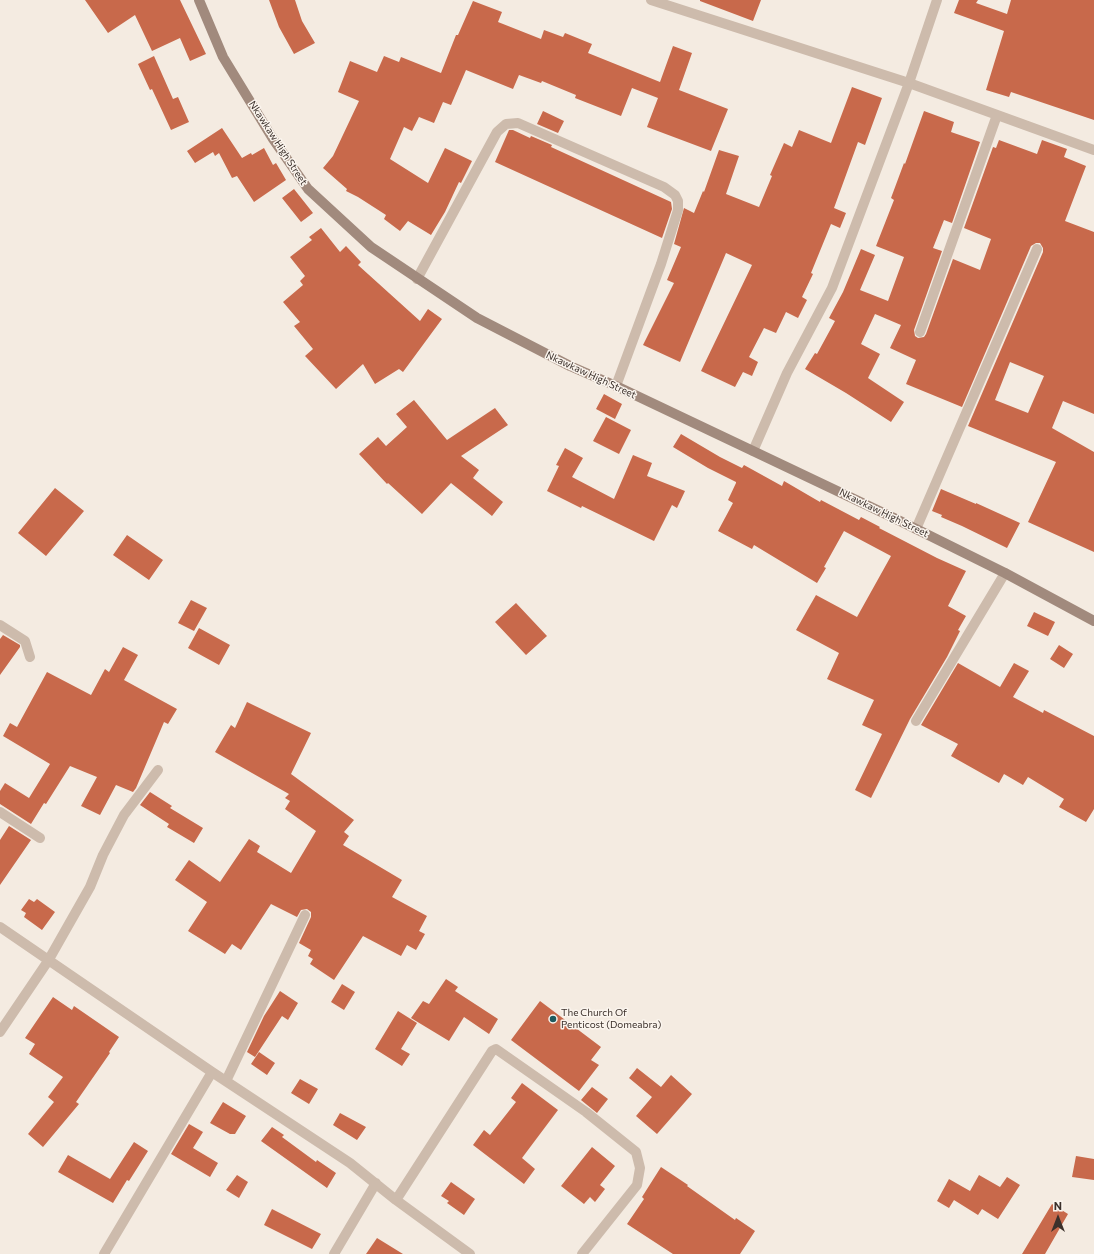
<!DOCTYPE html>
<html>
<head>
<meta charset="utf-8">
<style>
  body { margin:0 }
  #map { position:relative; width:1094px; height:1254px; overflow:hidden; background:#f4ebe1; font-family:Commissioner,sans-serif }
  canvas { display:block }
  .north { position:absolute; left:1038px; top:1198px; width:40px; height:40px; -webkit-text-stroke:3px #fbf5ee; paint-order:stroke; rotate:0deg; font-size:11px; font-weight:700; line-height:16px; text-align:center; color:#3b302b }
  .north::after { content:''; display:block; margin:auto; width:14px; height:18px; background:#3b302b; clip-path:polygon(50% 0,100% 100%,50% 72%,0 100%) }
</style>
</head>
<body>
<div id="map">
<canvas width="1094" height="1254"></canvas>
<div class="north">N</div>
</div>
<script>
const ctx = document.querySelector('canvas').getContext('2d');
ctx.lineJoin = 'round';
function paint(path, color) {
  ctx.fillStyle = color;
  ctx.fill(path, 'evenodd');
}
function shape(rows) {
  const path = new Path2D();
  for (const r of rows) {
    path.moveTo(r[0], r[1]);
    for (let i = 2; i < r.length; i += 2) path.lineTo(r[i], r[i + 1]);
  }
  return path;
}
function strokePath(path, color, width, dash) {
  ctx.strokeStyle = color;
  ctx.lineWidth = width;
  ctx.lineCap = dash ? 'butt' : 'round';
  ctx.setLineDash(dash || []);
  ctx.stroke(path);
}
function write(font, color, halo, rows, align = 'center') {
  ctx.font = font + ' Commissioner,sans-serif';
  ctx.lineWidth = 3;
  ctx.setLineDash([]);
  ctx.textBaseline = 'middle';
  ctx.strokeStyle = halo;
  ctx.fillStyle = color;
  for (const [text, x, y, turn = 0] of rows) {
    ctx.save();
    ctx.translate(x, y);
    ctx.rotate((+turn || 0) * Math.PI / 180);
    ctx.textAlign = isNaN(turn) ? turn : align;
    if (halo) ctx.strokeText(text, 0, 0);
    ctx.fillText(text, 0, 0);
    ctx.restore();
  }
}
paint(shape([
  [85,0,180,0,206,54,190,61,180,38,152,51,135,15,108,33],
  [269,0,295,0,302,21,315,43,294,54,279,27],
  [700,0,761,0,753,21,700,1],
  [959,0,978,0,976,3,1007,14,1011,0,1094,0,1094,120,1011,92,1009,97,986,90,1004,31,954,13],
  [473,1,502,12,498,22,541,39,544,30,563,37,565,33,592,44,588,53,660,82,673,46,692,53,679,90,728,109,711,151,647,127,658,98,632,88,621,116,575,98,576,95,542,81,541,83,519,75,513,89,466,70,451,105,443,102,434,123,419,117,412,131,404,127,390,159,428,183,445,148,472,161,461,183,459,182,445,212,431,235,408,221,400,231,384,219,386,215,358,197,346,191,347,189,323,168,333,156,359,101,338,92,350,61,377,72,384,56,399,62,401,57,441,73,456,35,458,35],
  [154,56,173,99,178,97,189,122,171,130,152,89,150,90,138,64],
  [852,87,882,98,865,145,858,142,834,208,846,213,840,228,831,224,811,273,813,274,802,297,807,300,798,318,786,312,776,333,764,328,749,357,758,362,752,376,743,372,735,387,701,371,752,265,726,253,680,362,643,345,674,283,667,280,681,247,674,244,684,208,694,213,703,191,704,192,719,150,739,156,726,194,759,207,772,176,770,175,784,143,792,147,799,130,831,143],
  [543,111,564,121,558,133,537,124],
  [924,111,954,122,951,132,980,142,952,223,944,220,933,248,942,251,914,330,915,336,918,338,924,337,926,334,953,259,980,270,991,239,964,228,993,147,996,148,999,140,1037,154,1042,140,1067,149,1064,157,1086,166,1065,221,1094,232,1094,414,1063,401,1052,428,1094,452,1094,552,1028,522,1056,462,968,426,1043,252,1043,248,1040,243,1036,243,1031,246,962,407,906,384,916,360,890,348,901,325,875,314,861,344,880,354,868,378,904,402,891,422,846,393,805,369,815,353,817,354,835,321,829,318,843,292,861,249,875,255,860,290,888,301,904,257,876,246,894,200,891,198,904,163,905,164],
  [1010,362,1044,376,1028,413,995,400],
  [222,128,242,158,251,153,252,155,264,148,273,165,276,163,286,180,254,202,237,176,232,178,219,153,215,156,213,152,195,163,187,151],
  [509,130,513,130,530,138,531,136,552,145,551,147,671,202,672,209,662,238,495,162],
  [294,189,313,213,301,222,282,198],
  [321,228,340,252,346,246,361,262,358,265,420,321,428,309,442,319,403,372,399,369,375,384,363,364,336,389,305,356,313,349,294,326,300,322,283,302,303,285,300,281,305,276,290,257,312,240,309,237],
  [604,394,622,404,615,419,596,409],
  [414,400,447,440,495,408,508,425,461,456,479,470,473,478,503,502,492,516,451,483,422,514,388,483,387,484,359,454,378,437,386,446,407,427,396,414],
  [606,417,631,430,619,454,593,441],
  [681,434,720,457,742,468,744,465,782,486,784,481,820,502,821,500,859,520,861,517,880,527,879,528,937,558,966,571,948,606,966,616,958,630,960,631,947,657,910,719,871,798,855,790,882,734,862,725,874,700,827,679,839,653,796,630,816,595,857,617,891,556,844,531,824,567,826,568,817,583,754,545,752,549,718,531,733,503,728,500,736,483,736,482,708,468,673,447],
  [565,448,583,458,572,477,614,499,633,455,652,463,647,476,685,491,677,508,672,505,654,541,582,506,581,508,547,491,559,466,556,465],
  [55,488,84,511,46,556,18,533],
  [941,489,976,504,976,503,1020,523,1007,548,962,526,941,517,942,515,932,511],
  [127,535,163,560,149,580,113,555],
  [191,600,207,608,194,631,178,623],
  [516,603,547,636,526,655,495,622],
  [1034,612,1055,622,1048,636,1027,626],
  [199,628,230,645,219,665,188,648],
  [3,635,20,645,20,647,0,675,0,639],
  [1059,645,1073,654,1064,668,1050,659],
  [123,647,138,655,124,680,177,709,168,724,164,722,136,788,133,792,116,785,100,815,81,806,97,777,70,766,46,804,44,803,31,824,0,804,0,791,5,783,29,798,50,764,3,736,10,723,17,727,47,672,91,695,105,669,109,672],
  [958,663,1000,687,1014,663,1029,671,1013,697,1043,713,1044,710,1094,736,1094,809,1086,822,1059,807,1064,799,1028,777,1023,785,1004,774,999,783,951,756,958,744,921,725],
  [247,702,311,733,291,774,354,820,344,832,349,836,343,845,402,880,392,897,427,916,419,931,425,934,416,950,407,945,401,956,363,936,334,980,310,964,313,959,308,956,311,950,299,943,311,917,311,912,307,909,301,910,297,917,271,904,241,950,232,944,225,954,188,931,207,902,175,880,189,860,220,882,249,839,260,846,257,852,291,873,316,831,285,809,290,801,285,798,289,794,215,752,231,725,235,728],
  [150,792,172,806,170,808,203,828,194,843,167,827,169,824,140,805],
  [9,826,31,840,0,885,0,840],
  [29,899,34,902,37,899,55,912,42,930,24,917,26,913,21,910],
  [446,979,458,987,455,991,498,1019,489,1034,464,1017,449,1041,411,1018,423,1001,429,1004],
  [342,984,355,992,344,1010,331,1002],
  [280,991,298,1003,288,1020,282,1016,255,1057,247,1052,264,1016],
  [53,997,72,1010,74,1006,119,1037,109,1052,110,1053,76,1102,79,1104,43,1147,28,1134,54,1102,48,1097,63,1077,29,1054,35,1044,25,1038],
  [540,1001,601,1047,591,1060,599,1065,579,1091,511,1040],
  [398,1011,417,1023,401,1049,410,1054,402,1066,375,1049],
  [259,1052,275,1063,267,1075,251,1064],
  [637,1068,661,1087,671,1075,692,1094,657,1134,636,1116,652,1097,629,1078],
  [300,1079,318,1089,309,1104,291,1093],
  [522,1083,558,1110,522,1158,535,1169,524,1184,473,1145,484,1130,490,1135,516,1102,511,1098],
  [592,1087,608,1099,597,1113,581,1100],
  [223,1102,246,1116,235,1134,230,1134,210,1123],
  [340,1113,366,1127,357,1140,333,1125],
  [189,1124,203,1132,193,1148,218,1163,210,1177,171,1154],
  [272,1127,284,1135,282,1137,316,1162,317,1160,336,1173,327,1188,261,1141],
  [134,1142,148,1151,129,1181,127,1180,113,1203,58,1172,68,1155,110,1179],
  [592,1147,615,1166,600,1185,605,1189,595,1202,590,1197,584,1204,561,1186],
  [1076,1156,1094,1159,1094,1180,1072,1177],
  [661,1167,688,1185,687,1186,735,1220,736,1218,755,1231,740,1254,673,1254,627,1224,644,1199,642,1197],
  [237,1175,248,1182,239,1198,226,1190],
  [979,1175,1000,1187,1007,1177,1020,1185,998,1219,982,1209,978,1215,954,1200,949,1208,937,1201,949,1179,970,1191],
  [451,1182,475,1199,464,1215,447,1203,449,1201,441,1196],
  [1052,1204,1068,1214,1045,1254,1022,1254],
  [272,1209,321,1234,312,1249,264,1225],
  [377,1238,403,1254,366,1254]
]), '#c8694b');
strokePath(shape([
  [651,0,909,83,1094,150],
  [417,279,497,132,506,124,518,123,664,187,675,195,678,201,678,210,661,264,616,386],
  [920,332,997,115],
  [753,451,787,373,832,288,909,83,937,0],
  [916,529,1037,249],
  [0,625,25,641,30,657],
  [916,721,1005,573],
  [0,812,40,838],
  [0,927,212,1072,350,1163,396,1200,470,1254],
  [0,1032,48,961,90,887,103,855,124,815,158,770],
  [226,1081,305,915],
  [396,1200,492,1051,496,1049,586,1112,636,1152,640,1168,637,1185,582,1254],
  [104,1254,212,1072],
  [334,1254,376,1183]
]), '#cdbbac', 10);
strokePath(shape([
  [199,0,223,57,273,139,308,189,371,247,477,318,570,366,616,386,753,451,894,518,1005,573,1094,621]
]), '#a18a7d', 10);
for (const [x, y, r, color] of [
  [553,1019,4,"#1f5a5e"]
]) {
  const dot = new Path2D();
  dot.arc(x, y, r, 0, 2 * Math.PI);
  ctx.fillStyle = color;
  ctx.fill(dot);
  strokePath(dot, '#fbf5ee', 1.5);
}
write('10px', '#3b302b', '#fbf5ee', [
  ["Nkawkaw High Street",278,143,57],
  ["Nkawkaw High Street",591,375,25],
  ["Nkawkaw High Street",884,513,26]
]);
write('10px', '#3b302b', '#fbf5ee', [
  ["The Church Of",561,1013],
  ["Penticost (Domeabra)",561,1025]
], 'left');
</script>
</body>
</html>
